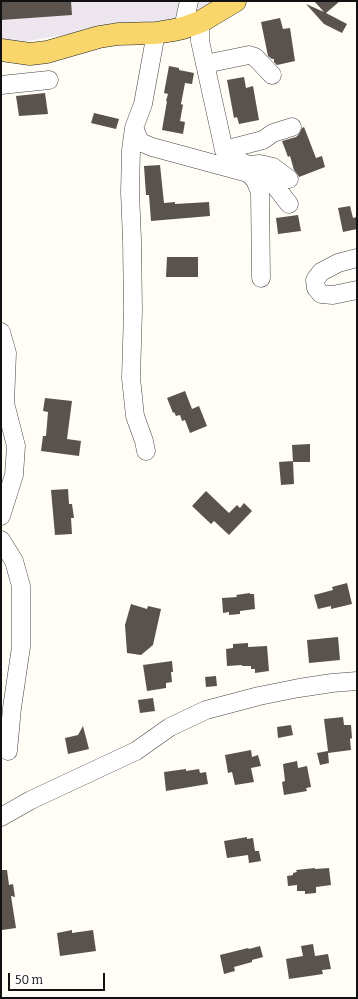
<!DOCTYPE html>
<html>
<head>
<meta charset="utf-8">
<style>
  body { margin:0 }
  #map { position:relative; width:358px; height:999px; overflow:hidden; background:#fffdf5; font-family:Bitter,serif }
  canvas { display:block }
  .frame { position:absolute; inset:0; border:2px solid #111; pointer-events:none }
  .scale { position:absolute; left:8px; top:973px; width:97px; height:18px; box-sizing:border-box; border:2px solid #111; border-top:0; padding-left:5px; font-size:12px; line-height:14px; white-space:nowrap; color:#111; -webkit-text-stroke:3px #fff; paint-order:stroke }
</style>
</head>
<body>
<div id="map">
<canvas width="358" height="999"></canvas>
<div class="frame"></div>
<div class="scale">50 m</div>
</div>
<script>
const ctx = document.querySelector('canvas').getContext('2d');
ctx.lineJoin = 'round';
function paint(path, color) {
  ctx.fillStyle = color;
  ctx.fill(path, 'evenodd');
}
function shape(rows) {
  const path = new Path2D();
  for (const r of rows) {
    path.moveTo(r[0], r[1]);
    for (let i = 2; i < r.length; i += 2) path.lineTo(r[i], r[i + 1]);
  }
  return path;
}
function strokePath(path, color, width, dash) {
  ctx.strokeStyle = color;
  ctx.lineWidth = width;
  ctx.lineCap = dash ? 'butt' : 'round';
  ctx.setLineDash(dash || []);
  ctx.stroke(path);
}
paint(shape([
  [1,1,214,1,199,10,165,21,98,29,17,43,1,41]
]), '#eee6ef');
paint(shape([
  [1,1,71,1,72,15,1,20],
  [314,1,340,1,326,13,347,24,342,33,324,24,306,4,324,12],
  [280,18,283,29,290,28,295,61,277,65,274,62,274,59,272,59,268,56,261,22],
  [169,66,179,68,179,70,194,73,192,84,185,83,181,104,183,105,180,121,185,122,183,134,162,130,167,101,166,101,168,94,164,93],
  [244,77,246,88,253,86,259,120,239,124,237,117,234,118,227,80],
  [45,93,48,114,19,116,16,96],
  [94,113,119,119,116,129,91,123],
  [304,127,316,158,322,156,325,167,299,177,298,175,294,170,290,156,288,157,282,141,296,137,299,134,302,128],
  [160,165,164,203,175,202,175,204,209,202,210,216,151,221,149,195,146,195,144,166],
  [350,206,353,218,357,217,357,229,343,232,338,208],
  [298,215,301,231,278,234,276,218],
  [167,257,198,257,198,277,166,277],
  [185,391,192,409,199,406,207,426,190,433,185,420,182,421,180,415,176,416,174,412,173,413,167,398],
  [45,398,72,401,67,439,81,441,79,456,41,451,43,436,46,436,48,412,43,411],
  [310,444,310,462,293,462,292,445],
  [293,461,294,484,281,485,279,462],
  [68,489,69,504,72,504,74,518,71,518,72,534,55,535,51,490],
  [206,491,229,513,237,505,240,508,244,503,252,511,229,535,214,521,211,524,192,506],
  [347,583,352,604,331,609,331,606,318,609,314,595,333,590,332,587],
  [250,593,250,594,254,594,255,609,240,611,240,614,229,615,229,612,223,613,222,598,237,597,236,595],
  [131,604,147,609,148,606,161,609,153,645,141,655,127,653,125,625],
  [338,637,340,660,309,663,307,640],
  [248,643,248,647,267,646,269,671,255,673,255,669,251,669,251,666,242,666,242,665,227,666,226,649,233,648,233,644],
  [172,661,173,672,171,672,172,682,166,683,166,688,147,691,143,665],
  [216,676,217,686,206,687,205,677],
  [153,698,155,711,140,713,138,700],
  [343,717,344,725,351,725,352,738,350,739,351,750,328,753,329,763,320,765,317,753,328,751,324,719],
  [291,725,293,735,278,738,277,727],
  [83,726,89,749,68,754,65,738,78,735],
  [251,750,252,757,258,755,261,766,251,768,254,782,235,785,232,772,228,773,225,755],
  [297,761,298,768,307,766,311,787,306,788,307,791,284,795,282,782,285,781,283,764],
  [186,769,186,771,199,769,200,773,206,772,208,784,166,791,164,772],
  [247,837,247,839,253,838,255,851,259,851,261,861,249,863,248,855,227,858,224,841],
  [315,868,315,869,329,868,331,885,316,887,316,893,305,894,305,891,297,891,297,885,288,886,287,876,293,875,293,873,297,872,296,870],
  [1,870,7,870,9,885,13,884,15,897,11,896,16,928,2,930,1,925],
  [72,930,72,933,93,930,96,951,60,956,57,933],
  [313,944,315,956,328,954,331,969,322,970,323,974,289,979,286,959,303,956,301,946],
  [260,946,263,957,252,960,252,962,234,967,235,971,224,974,220,955,248,948,249,949]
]), '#5a524d');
const minor = shape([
  [200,22,200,41,224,150,230,157,248,165,256,171,272,182,289,204],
  [183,28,189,1],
  [205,64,249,55,255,57,272,75],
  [1,85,49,80],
  [134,128,140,142,152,147,248,173,255,180,260,192,261,278],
  [224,150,263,140,273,133,292,127],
  [249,165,260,164,273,167,289,179],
  [357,258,338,263,321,272,315,280,316,288,321,294,333,295,357,290],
  [1,332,7,353,5,403,16,446,14,475,1,516],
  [146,451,144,441,135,416,131,378,133,310,132,240,130,192,131,150,134,128,143,104,156,33],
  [1,540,14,561,21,586,21,647,12,708,8,751],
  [1,817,31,800,136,751,170,727,206,710,259,696,299,688,332,683,357,681]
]);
const major = shape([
  [1,50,30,54,47,52,99,37,118,34,156,33,174,30,183,28,200,22,235,1]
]);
strokePath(minor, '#444', 19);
strokePath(major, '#222', 23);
strokePath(minor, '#fff', 18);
strokePath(major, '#f9d66b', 22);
</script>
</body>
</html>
